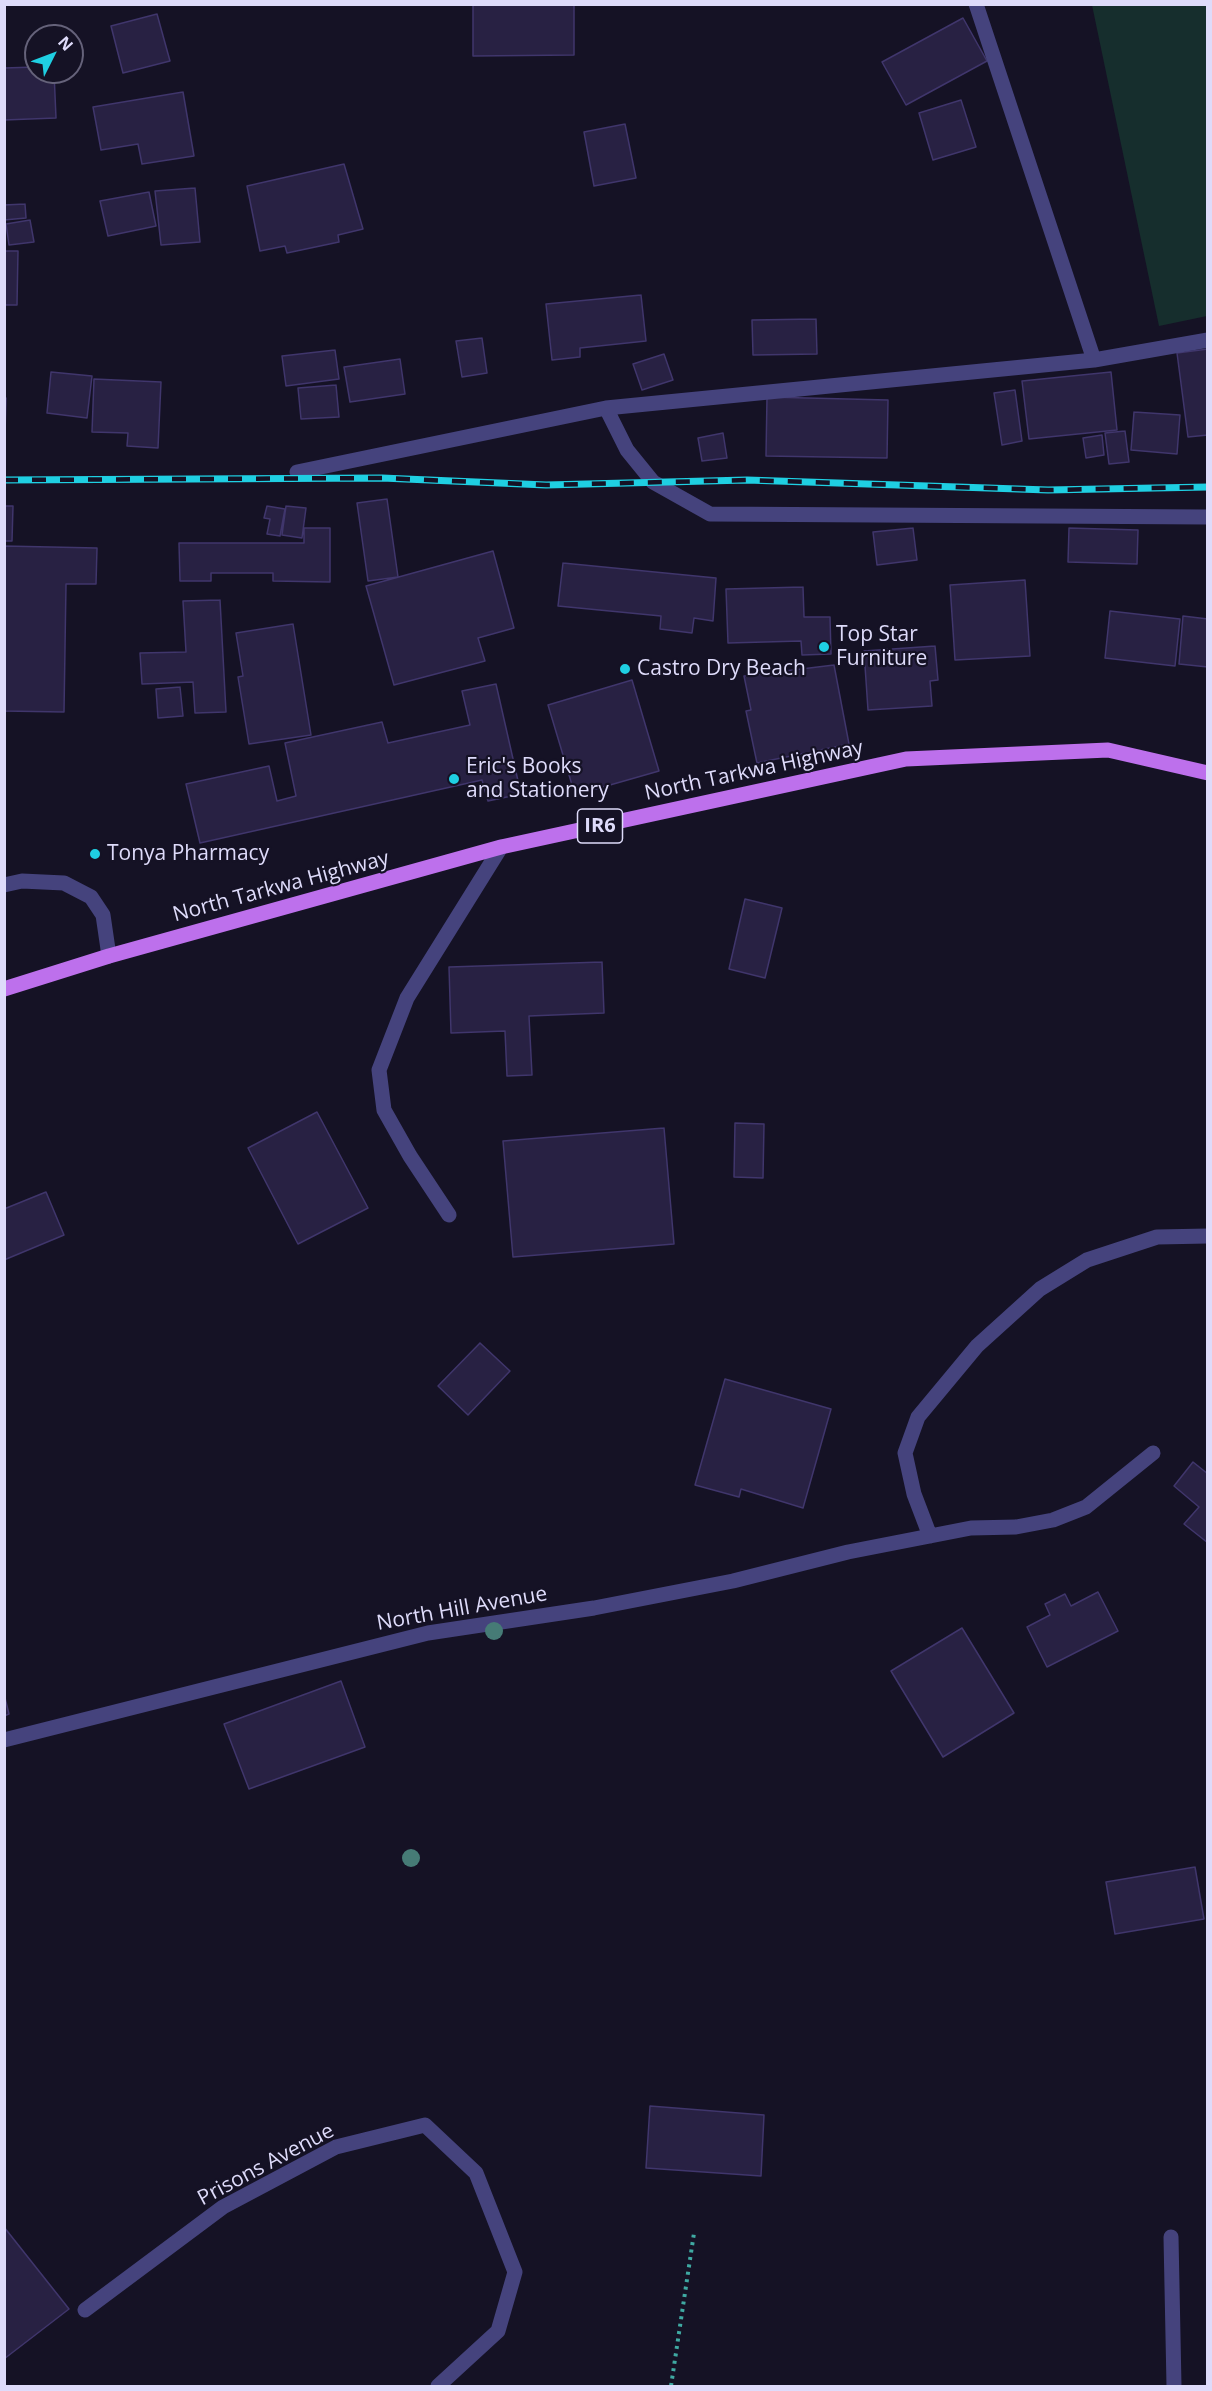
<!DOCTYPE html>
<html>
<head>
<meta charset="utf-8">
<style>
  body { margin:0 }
  #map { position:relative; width:1212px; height:2391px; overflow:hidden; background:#151225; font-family:"Open Sans",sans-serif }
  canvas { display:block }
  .frame { position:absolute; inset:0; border:6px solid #dedbfa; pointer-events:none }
  .north { position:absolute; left:24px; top:24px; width:60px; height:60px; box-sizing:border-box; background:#151225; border:2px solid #65627a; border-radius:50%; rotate:48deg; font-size:16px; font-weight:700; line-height:24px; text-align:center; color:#dedbfa }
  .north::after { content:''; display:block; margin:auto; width:21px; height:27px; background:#1fcfe2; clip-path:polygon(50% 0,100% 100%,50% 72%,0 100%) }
</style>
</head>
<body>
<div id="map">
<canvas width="1212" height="2391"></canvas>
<div class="frame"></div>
<div class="north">N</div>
</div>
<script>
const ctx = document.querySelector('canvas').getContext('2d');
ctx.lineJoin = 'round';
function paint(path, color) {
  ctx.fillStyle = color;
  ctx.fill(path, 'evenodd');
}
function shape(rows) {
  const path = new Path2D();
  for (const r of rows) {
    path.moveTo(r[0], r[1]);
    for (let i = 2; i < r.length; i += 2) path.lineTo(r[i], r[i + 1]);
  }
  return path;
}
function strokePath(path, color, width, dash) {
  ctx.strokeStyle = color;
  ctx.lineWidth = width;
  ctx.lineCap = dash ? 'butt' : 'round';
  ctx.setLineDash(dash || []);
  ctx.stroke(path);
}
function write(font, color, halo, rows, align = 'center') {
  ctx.font = font + ' "Open Sans",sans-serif';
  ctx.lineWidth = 4.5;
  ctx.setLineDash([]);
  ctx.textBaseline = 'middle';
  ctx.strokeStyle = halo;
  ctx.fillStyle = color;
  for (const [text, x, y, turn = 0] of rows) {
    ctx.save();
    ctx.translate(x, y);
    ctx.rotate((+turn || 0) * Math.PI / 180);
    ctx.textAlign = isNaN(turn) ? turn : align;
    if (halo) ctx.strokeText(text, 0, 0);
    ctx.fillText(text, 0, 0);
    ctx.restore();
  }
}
paint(shape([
  [1092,5,1207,5,1207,316,1159,326]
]), '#162e2d');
const building = shape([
  [473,4,574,4,574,55,473,56,473,4],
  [157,14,170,61,123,73,111,26,157,14],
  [963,18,987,61,906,105,882,62,963,18],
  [36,67,36,72,54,72,56,118,4,120,4,68,36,67],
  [183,92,194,156,142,164,138,144,101,150,93,107,183,92],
  [961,100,976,147,933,160,919,113,961,100],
  [625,124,636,178,594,186,584,132,625,124],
  [344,164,363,229,338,235,339,242,287,253,285,246,260,251,247,186,344,164],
  [195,188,200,242,161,245,155,191,195,188],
  [149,192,156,226,108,236,100,201,149,192],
  [25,204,26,218,4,220,4,205,25,204],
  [30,220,34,242,9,245,6,224,30,220],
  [4,251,18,251,17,305,4,305,4,251],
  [641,295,646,341,580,348,580,357,552,360,546,304,641,295],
  [816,319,817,354,753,355,752,320,816,319],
  [482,338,487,373,462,377,456,341,482,338],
  [1208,349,1208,435,1188,437,1177,353,1208,349],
  [335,350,339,379,286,386,282,356,335,350],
  [664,354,673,380,642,390,633,364,664,354],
  [400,359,405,394,350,402,344,367,400,359],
  [51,372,92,376,87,418,47,413,51,372],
  [1111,372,1117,430,1029,439,1022,381,1111,372],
  [94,379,161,382,158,448,127,446,128,433,92,432,94,379],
  [336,385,339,417,301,419,298,388,336,385],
  [1015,390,1022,441,1002,445,994,393,1015,390],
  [767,397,888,400,887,458,766,456,767,397],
  [4,398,6,398,5,434,4,434,4,398],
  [1134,412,1180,415,1177,454,1131,450,1134,412],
  [1125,431,1129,462,1109,464,1105,433,1125,431],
  [723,433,727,458,702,461,698,438,723,433],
  [1102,435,1104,455,1086,458,1083,438,1102,435],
  [387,499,398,577,368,581,357,503,387,499],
  [4,506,13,506,12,541,4,541,4,506],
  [267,506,285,509,280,536,267,534,270,519,264,518,267,506],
  [286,506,306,508,302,538,282,535,286,506],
  [304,528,330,528,330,582,273,581,273,573,211,573,211,581,180,581,179,543,304,543,304,528],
  [913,528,917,560,877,565,873,532,913,528],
  [1069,528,1138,530,1137,564,1068,562,1069,528],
  [4,546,97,548,96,584,66,584,64,712,4,711,4,546],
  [493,551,514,628,478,638,485,661,394,685,366,586,493,551],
  [563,563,716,578,713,621,694,618,692,633,660,629,661,616,558,606,563,563],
  [1025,580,1030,656,955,660,950,585,1025,580],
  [803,587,804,617,830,617,831,654,802,655,801,641,728,643,726,589,803,587],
  [220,600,226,712,195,713,193,682,142,684,140,653,186,652,183,601,220,600],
  [1110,611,1180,619,1175,666,1105,658,1110,611],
  [1183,616,1208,619,1208,667,1179,664,1183,616],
  [293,624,311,735,249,744,238,677,243,676,236,633,293,624],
  [935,646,938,680,930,681,932,706,868,710,864,651,935,646],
  [834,665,849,744,757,763,746,711,751,710,744,676,834,665],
  [632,680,659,771,575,795,548,705,632,680],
  [496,684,521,794,488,801,482,780,200,843,186,784,269,766,277,801,296,796,285,743,382,722,388,743,470,725,462,691,496,684],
  [180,687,183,716,158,718,156,689,180,687],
  [745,899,782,908,765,978,729,969,745,899],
  [602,962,604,1013,529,1016,532,1075,507,1076,505,1031,451,1033,449,967,602,962],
  [317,1112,368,1208,298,1244,248,1148,317,1112],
  [735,1123,764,1124,763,1178,734,1177,735,1123],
  [664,1128,674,1244,513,1257,503,1141,664,1128],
  [46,1192,64,1235,4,1260,4,1209,46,1192],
  [480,1343,510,1371,468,1415,438,1386,480,1343],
  [725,1379,831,1409,803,1508,741,1489,739,1497,695,1485,725,1379],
  [1193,1462,1208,1474,1208,1543,1184,1524,1199,1507,1174,1486,1193,1462],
  [1098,1592,1118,1631,1047,1667,1027,1627,1050,1615,1045,1604,1065,1594,1071,1606,1098,1592],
  [962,1628,1014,1713,943,1757,891,1671,962,1628],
  [341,1681,365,1747,249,1789,224,1724,341,1681],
  [4,1694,9,1714,4,1716,4,1694],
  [1195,1867,1204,1919,1115,1934,1106,1882,1195,1867],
  [650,2106,764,2115,761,2176,646,2168,650,2106],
  [4,2227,69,2309,4,2359,4,2227]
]);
paint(building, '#282143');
strokePath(building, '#40366c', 1.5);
strokePath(shape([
  [671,2386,694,2233]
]), '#3fa9a2', 4, [3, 4.5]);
strokePath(shape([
  [4,885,22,881,64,883,91,897,103,915,109,956]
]), '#45437d', 15);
strokePath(shape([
  [976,4,1094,360],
  [606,408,627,450,653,482,710,514,1208,517],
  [297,472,606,408,1094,360,1208,340],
  [449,1215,410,1156,384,1110,379,1070,407,998,501,847],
  [930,1536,914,1494,905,1453,918,1417,977,1346,1040,1289,1087,1260,1157,1237,1208,1236],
  [4,1740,428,1633,594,1608,733,1581,848,1552,971,1528,1016,1527,1053,1520,1086,1507,1153,1453],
  [1171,2237,1174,2386],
  [85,2310,223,2207,336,2147,425,2125,476,2173,515,2272,498,2331,438,2386]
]), '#45437d', 15);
strokePath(shape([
  [4,989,109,956,501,847,906,759,1108,750,1208,773]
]), '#bd70ec', 15);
const rail = shape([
  [4,480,382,478,546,485,747,480,1048,490,1208,487]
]);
strokePath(rail, '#1fcfe2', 7);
strokePath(rail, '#151225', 4.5, [14]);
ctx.fillStyle = '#467b76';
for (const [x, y] of [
  [494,1631],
  [411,1858]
]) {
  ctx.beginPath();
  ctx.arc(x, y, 9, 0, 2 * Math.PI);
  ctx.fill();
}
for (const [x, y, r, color] of [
  [824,647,6,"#1fcfe2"],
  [625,669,6,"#1fcfe2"],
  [454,779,6,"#1fcfe2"],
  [95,854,6,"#1fcfe2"]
]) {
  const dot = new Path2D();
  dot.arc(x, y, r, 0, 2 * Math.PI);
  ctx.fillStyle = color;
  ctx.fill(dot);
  strokePath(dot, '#151225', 2);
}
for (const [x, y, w] of [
  [600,826,45]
]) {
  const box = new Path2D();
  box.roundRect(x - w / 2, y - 17, w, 34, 4.5);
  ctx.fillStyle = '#151225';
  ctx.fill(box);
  strokePath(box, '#dedbfa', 1.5);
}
write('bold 20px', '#dedbfa', null, [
  ["IR6",600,826]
]);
write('21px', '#dedbfa', '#151225', [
  ["Top Star",836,635],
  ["Furniture",836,659],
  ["Castro Dry Beach",637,669],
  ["Eric's Books",466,767],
  ["and Stationery",466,791],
  ["Tonya Pharmacy",107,854]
], 'left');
write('21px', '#dedbfa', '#151225', [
  ["North Tarkwa Highway",754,771,-12],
  ["North Tarkwa Highway",281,887,-15],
  ["North Hill Avenue",462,1609,-10],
  ["Prisons Avenue",266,2165,-28]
]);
</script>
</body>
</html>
